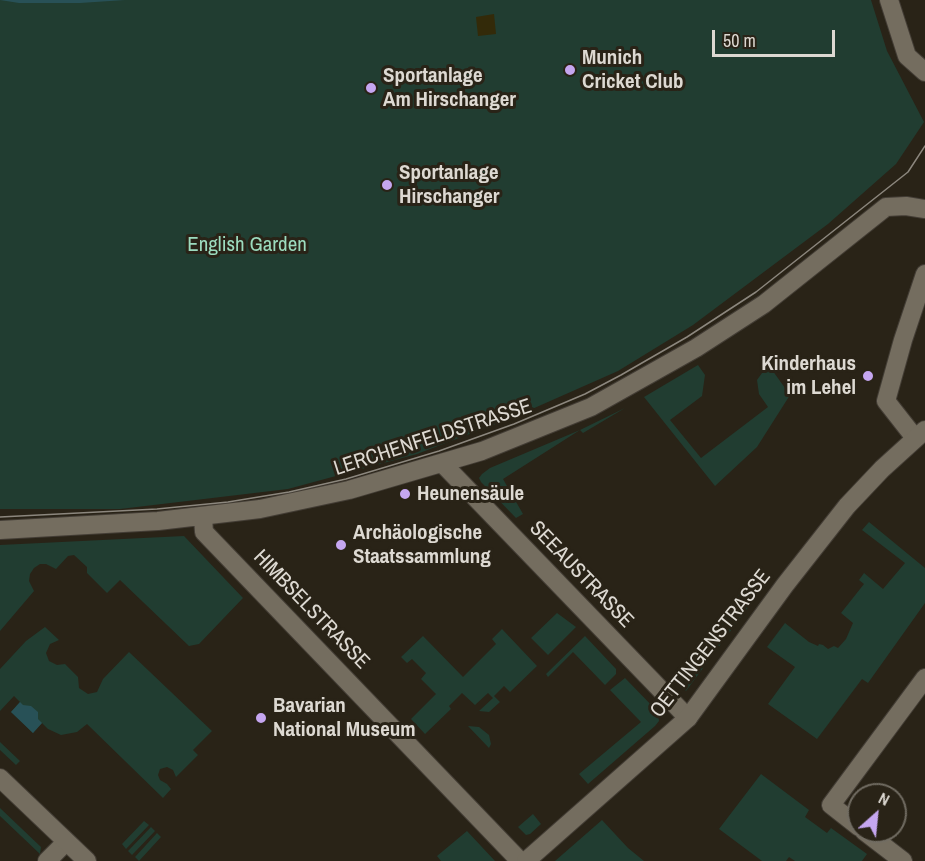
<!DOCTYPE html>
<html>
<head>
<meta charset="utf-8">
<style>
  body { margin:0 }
  #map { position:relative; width:925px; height:861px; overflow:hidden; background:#292317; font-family:"Archivo Narrow",sans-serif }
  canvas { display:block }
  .north { position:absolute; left:847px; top:783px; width:60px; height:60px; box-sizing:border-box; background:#292317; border:2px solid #716c62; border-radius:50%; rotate:27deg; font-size:16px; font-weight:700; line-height:24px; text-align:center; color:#ddd9d2 }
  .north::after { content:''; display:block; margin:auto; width:21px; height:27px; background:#c5a6f0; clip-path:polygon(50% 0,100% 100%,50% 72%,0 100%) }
  .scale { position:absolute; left:712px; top:30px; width:123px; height:27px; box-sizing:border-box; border:3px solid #ddd9d2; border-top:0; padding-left:8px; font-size:18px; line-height:21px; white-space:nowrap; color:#ddd9d2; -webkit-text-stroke:4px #292317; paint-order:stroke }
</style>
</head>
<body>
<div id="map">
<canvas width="925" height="861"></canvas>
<div class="north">N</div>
<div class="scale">50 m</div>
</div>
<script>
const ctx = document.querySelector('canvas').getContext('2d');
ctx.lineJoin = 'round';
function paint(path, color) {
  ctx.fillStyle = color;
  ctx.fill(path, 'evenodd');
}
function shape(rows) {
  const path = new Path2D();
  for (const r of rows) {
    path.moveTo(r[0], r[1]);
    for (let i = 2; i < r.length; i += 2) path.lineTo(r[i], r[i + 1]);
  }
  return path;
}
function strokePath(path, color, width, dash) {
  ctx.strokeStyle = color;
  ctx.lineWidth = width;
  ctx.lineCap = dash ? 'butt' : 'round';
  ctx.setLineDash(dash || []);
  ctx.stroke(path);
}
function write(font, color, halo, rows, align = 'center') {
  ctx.font = font + ' "Archivo Narrow",sans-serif';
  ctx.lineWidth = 6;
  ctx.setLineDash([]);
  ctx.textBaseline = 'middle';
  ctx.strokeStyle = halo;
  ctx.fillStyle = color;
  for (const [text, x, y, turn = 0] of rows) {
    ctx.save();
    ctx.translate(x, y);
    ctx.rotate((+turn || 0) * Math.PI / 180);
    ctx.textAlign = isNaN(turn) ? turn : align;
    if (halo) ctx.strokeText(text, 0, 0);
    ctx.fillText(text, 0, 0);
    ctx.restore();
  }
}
paint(shape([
  [0,0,871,0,887,51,924,122,896,164,828,224,693,325,618,371,514,417,417,454,288,489,120,509,0,509],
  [698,365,705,375,702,396,670,420,701,458,768,407,759,394,757,380,762,373,770,367,790,395,757,447,715,486,644,397],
  [625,408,583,433,580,430,503,479,523,514,516,518,481,482,479,478,482,474,490,468,580,430],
  [869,522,925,568,925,603,868,683,862,679,817,739,768,704,795,667,767,647,785,623,809,642,818,646,819,644,823,645,828,649,834,646,838,648,846,639,853,623,841,613,864,584,859,580,864,573,883,589,905,563,862,530],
  [184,536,243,598,199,644,189,646,120,580,107,593,87,573,87,567,74,555,68,556,56,569,46,564,40,564,34,568,30,574,29,581,34,591,0,631,0,545],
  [751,579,761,590,686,691,674,678],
  [557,613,576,627,548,655,531,638],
  [45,627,59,640,50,644,46,653,49,661,57,665,65,664,78,677,79,688,88,694,97,692,103,679,129,652,212,731,193,750,198,755,176,777,173,770,167,767,160,769,158,775,160,780,167,784,171,789,163,798,87,724,77,732,61,735,48,729,42,723,33,733,11,712,20,702,14,696,0,711,0,669,26,641],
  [502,629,537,666,510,692,504,686,494,696,500,702,489,712,479,711,493,698,488,693,475,705,462,693,449,706,451,709,425,734,411,719,436,694,421,679,426,673,412,659,407,663,401,657,423,636,463,677,496,644,492,639],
  [585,636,616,669,616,674,605,685,573,652,548,677,546,674],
  [625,678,658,712,659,721,655,726,588,784,579,774,641,722,610,690],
  [468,726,479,727,489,735,491,744,489,748],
  [0,742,20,761,16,765,0,750],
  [761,774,809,810,805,817,827,833,831,828,867,854,862,861,795,861,789,857,786,861,762,861,719,829],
  [0,808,41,847,40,854,0,816],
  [533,814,541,824,530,834,526,835,518,827],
  [602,820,628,848,644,861,555,861],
  [144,821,149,825,126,849,122,844],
  [151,827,155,831,132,855,128,851],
  [467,831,495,861,441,861,437,856],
  [157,833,161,837,139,861,135,857]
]), '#213d31');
paint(shape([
  [494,14,496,34,478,36,476,17]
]), '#332a09');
paint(shape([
  [0,0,125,0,80,3,19,3],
  [20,702,23,705,31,706,38,712,38,719,42,723,33,733,11,712]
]), '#285157');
const street = shape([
  [889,0,907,56,925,72],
  [915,438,886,401,903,340,925,274],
  [443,464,688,718],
  [203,517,204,532,520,861],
  [0,530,158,521,260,509,349,490,482,451,591,407,696,348,764,304,886,207,906,206,925,209],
  [859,827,831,805,925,678],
  [864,831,903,861],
  [47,861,66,842]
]);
const secondary = shape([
  [0,778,87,861],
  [526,861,688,718,785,585,847,506,882,469,925,430]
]);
strokePath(street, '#433d35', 20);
strokePath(secondary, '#433d35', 20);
strokePath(street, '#746d5f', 18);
strokePath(secondary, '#746d5f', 18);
strokePath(shape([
  [0,517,157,509,228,502,289,492,346,479,439,451,514,424,585,394,621,375,687,337,756,292,908,172,925,146]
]), '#8c877e', 1.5);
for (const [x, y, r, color] of [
  [570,70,6,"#c5a6f0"],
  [371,88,6,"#c5a6f0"],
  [387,185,6,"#c5a6f0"],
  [868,376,6,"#c5a6f0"],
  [405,494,6,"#c5a6f0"],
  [341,545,6,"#c5a6f0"],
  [261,718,6,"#c5a6f0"]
]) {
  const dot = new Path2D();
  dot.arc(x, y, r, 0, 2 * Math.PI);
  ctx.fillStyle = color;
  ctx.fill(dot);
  strokePath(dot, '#292317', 2);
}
write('bold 21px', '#ddd9d2', '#292317', [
  ["Munich",582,58],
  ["Cricket Club",582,82],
  ["Sportanlage",383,76],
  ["Am Hirschanger",383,100],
  ["Sportanlage",399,173],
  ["Hirschanger",399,197],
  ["Kinderhaus",856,364,"right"],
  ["im Lehel",856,388,"right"],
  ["Heunensäule",417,494],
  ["Archäologische",353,533],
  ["Staatssammlung",353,557],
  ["Bavarian",273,706],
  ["National Museum",273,730]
], 'left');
write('21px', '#9cdbbe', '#292317', [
  ["English Garden",247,245]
]);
write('21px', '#ddd9d2', '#292317', [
  ["LERCHENFELDSTRASSE",433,438,-18],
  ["SEEAUSTRASSE",581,575,46],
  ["HIMBSELSTRASSE",311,610,46],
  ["OETTINGENSTRASSE",711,644,-52]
]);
</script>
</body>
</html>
